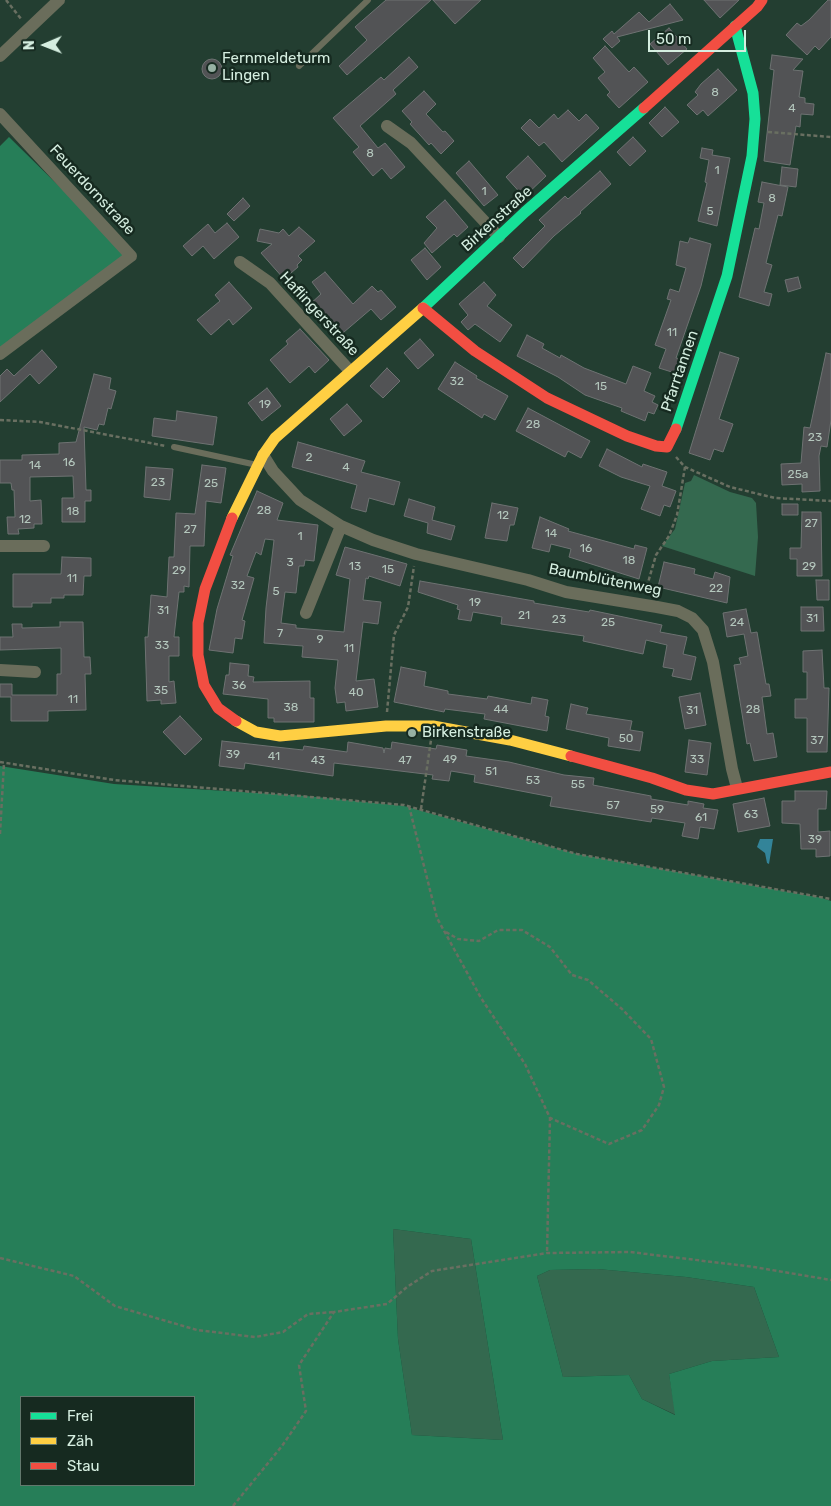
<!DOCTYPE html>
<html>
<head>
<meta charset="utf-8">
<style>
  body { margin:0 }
  #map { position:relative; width:831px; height:1506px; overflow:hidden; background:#233e31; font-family:Rubik,sans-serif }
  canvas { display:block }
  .legend { position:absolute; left:20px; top:1396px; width:175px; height:90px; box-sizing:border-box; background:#162a20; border:1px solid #62786d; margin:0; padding:6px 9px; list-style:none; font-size:15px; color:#d5eee0 }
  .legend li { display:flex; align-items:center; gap:10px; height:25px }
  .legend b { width:25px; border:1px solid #62786d }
  .north { position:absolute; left:20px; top:20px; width:50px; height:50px; -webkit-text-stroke:4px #162a20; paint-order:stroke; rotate:269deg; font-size:14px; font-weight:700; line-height:20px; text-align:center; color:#d5eee0 }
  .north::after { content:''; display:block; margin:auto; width:18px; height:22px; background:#d5eee0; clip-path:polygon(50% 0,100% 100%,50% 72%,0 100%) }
  .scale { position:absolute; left:648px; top:30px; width:98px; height:22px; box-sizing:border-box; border:2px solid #d5eee0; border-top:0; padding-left:6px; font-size:15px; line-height:18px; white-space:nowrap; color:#d5eee0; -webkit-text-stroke:4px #162a20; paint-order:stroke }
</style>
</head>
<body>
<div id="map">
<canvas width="831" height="1506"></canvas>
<ul class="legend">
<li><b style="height:6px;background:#16e098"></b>Frei</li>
<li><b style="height:6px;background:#ffcf43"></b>Zäh</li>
<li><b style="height:6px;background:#f24e42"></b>Stau</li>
</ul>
<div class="north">N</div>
<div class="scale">50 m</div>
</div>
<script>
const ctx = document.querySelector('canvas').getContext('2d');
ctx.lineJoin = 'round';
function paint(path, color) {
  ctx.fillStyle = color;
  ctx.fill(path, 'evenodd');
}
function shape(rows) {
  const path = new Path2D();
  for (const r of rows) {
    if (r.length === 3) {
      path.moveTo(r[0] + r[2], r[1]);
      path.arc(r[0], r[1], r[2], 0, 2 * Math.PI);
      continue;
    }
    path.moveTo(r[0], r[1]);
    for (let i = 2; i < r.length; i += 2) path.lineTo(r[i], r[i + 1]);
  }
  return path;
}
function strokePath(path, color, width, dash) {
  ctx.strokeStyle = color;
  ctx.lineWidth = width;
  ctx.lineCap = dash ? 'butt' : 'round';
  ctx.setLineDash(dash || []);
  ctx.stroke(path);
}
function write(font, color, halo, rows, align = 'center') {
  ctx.font = font + ' Rubik,sans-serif';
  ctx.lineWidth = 5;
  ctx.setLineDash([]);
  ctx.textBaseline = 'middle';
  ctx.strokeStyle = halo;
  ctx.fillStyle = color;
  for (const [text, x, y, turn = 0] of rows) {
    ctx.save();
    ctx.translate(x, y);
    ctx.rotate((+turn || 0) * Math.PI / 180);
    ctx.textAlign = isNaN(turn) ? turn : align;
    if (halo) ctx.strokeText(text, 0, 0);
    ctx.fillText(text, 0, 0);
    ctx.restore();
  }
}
paint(shape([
  [694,475,730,492,752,498,756,503,758,537,755,576,662,546,675,529,685,483,691,481],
  [393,1229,471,1239,503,1440,412,1435,398,1339],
  [597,1269,686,1277,754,1287,779,1357,712,1361,669,1374,676,1415,642,1399,629,1375,563,1377,537,1276,550,1270]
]), '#34694f');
paint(shape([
  [9,137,130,256,0,352,0,146],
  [0,766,114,784,306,796,404,806,577,854,822,898,831,901,831,1506,0,1506],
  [393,1229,471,1239,503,1440,412,1435,398,1339],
  [597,1269,686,1277,754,1287,779,1357,712,1361,669,1374,675,1415,642,1399,629,1375,563,1377,537,1276,550,1270],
  [194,1397,194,1485,21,1485,21,1397]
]), '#267e58');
paint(shape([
  [760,839,773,839,769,864,767,863,765,853,757,847]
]), '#338499');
const building = shape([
  [386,0,431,0,347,75,339,66,367,40,355,27,386,0],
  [433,0,481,0,455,24,433,0],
  [704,0,739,0,720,18,704,0],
  [828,0,831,0,831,37,819,50,815,46,807,55,786,35,797,23,801,26,809,20,828,0],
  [670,4,683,20,617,37,620,41,612,48,603,39,612,31,614,34,639,12,649,22,670,4],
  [669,28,687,49,668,65,650,44,669,28],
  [605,46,629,72,634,67,648,82,619,108,607,95,610,92,598,78,605,72,593,58,605,46],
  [772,55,803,59,793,70,803,71,799,97,805,98,805,103,814,104,813,115,801,114,800,127,796,126,790,165,764,161,774,70,770,69,772,55],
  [409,57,418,67,393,90,396,94,360,126,378,148,385,143,405,167,391,179,382,168,373,176,353,152,359,147,333,118,381,77,384,80,409,57],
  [212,69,10],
  [718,69,737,90,708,116,703,110,697,115,687,105,698,95,695,92,701,84,718,69],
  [424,91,436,104,426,114,443,132,445,131,454,141,441,154,431,143,429,145,410,124,412,122,402,111,424,91],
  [665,107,679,122,662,137,649,123,665,107],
  [568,110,579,121,586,114,599,128,562,162,544,142,539,146,521,128,530,119,539,128,554,114,558,119,568,110],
  [633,137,646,151,630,166,617,152,633,137],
  [702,148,713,150,712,155,730,158,717,226,698,221,707,183,705,182,709,160,700,158,702,148],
  [528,156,546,176,524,197,506,177,528,156],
  [469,161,498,195,484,206,456,173,469,161],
  [782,167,798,169,796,187,780,185,782,167],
  [600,171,611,184,580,212,581,213,554,236,523,268,513,258,545,226,539,220,565,196,568,199,600,171],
  [762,182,788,187,782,216,778,215,766,263,772,265,764,292,772,294,769,306,739,297,755,228,759,229,764,203,758,202,762,182],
  [243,198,250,206,234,221,227,214,243,198],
  [445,200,468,227,457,237,454,234,432,253,424,243,437,228,426,217,445,200],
  [227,223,239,237,214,259,203,246,192,256,183,246,208,224,215,233,227,223],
  [299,227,315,241,298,256,302,260,297,265,298,267,284,279,261,253,272,244,257,241,260,229,279,233,283,229,289,236,299,227],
  [690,238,711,244,701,286,676,358,680,359,675,373,659,368,666,349,655,345,671,300,667,299,670,289,679,292,686,268,676,265,680,241,688,243,690,238],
  [425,248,441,267,427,280,411,260,425,248],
  [325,272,353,304,372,286,378,292,381,290,396,307,381,320,371,309,337,338,308,306,321,294,312,282,325,272],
  [798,277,801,288,788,292,785,280,798,277],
  [229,282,252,308,233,325,229,319,211,335,197,320,220,301,215,295,229,282],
  [484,282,496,295,487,306,512,325,500,342,475,324,468,330,461,322,468,315,459,304,484,282],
  [300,329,329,360,315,373,309,366,290,383,270,360,288,344,286,341,300,329],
  [527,335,544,344,542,348,560,358,561,355,584,368,626,384,633,366,651,373,644,391,655,396,652,402,658,405,654,414,648,412,645,421,621,411,622,408,585,395,558,377,517,356,527,335],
  [420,339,434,355,418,369,404,353,420,339],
  [42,350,57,367,39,384,30,374,0,402,0,376,7,369,14,376,42,350],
  [720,352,739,358,719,419,733,424,723,452,714,449,710,460,689,453,720,352],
  [826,353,831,354,831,420,827,447,821,446,819,456,820,491,802,492,802,484,782,485,781,464,801,463,804,427,810,428,826,353],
  [455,362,477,376,476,378,508,396,495,420,484,414,482,418,438,389,455,362],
  [387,368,400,381,383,398,370,386,387,368],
  [94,374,111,378,109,389,116,391,111,409,108,408,104,425,99,424,97,430,84,427,86,490,91,490,91,501,85,501,85,522,62,522,62,498,74,498,73,476,30,477,30,501,41,500,42,524,34,524,34,528,18,529,19,534,8,534,7,517,15,517,14,490,12,490,11,483,0,483,0,460,22,460,22,455,59,454,59,443,76,442,94,374],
  [267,388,281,406,262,421,248,403,267,388],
  [347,404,362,421,344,436,330,419,347,404],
  [528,408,590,441,581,458,568,451,565,457,516,431,528,408],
  [177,411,217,417,213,445,152,436,154,418,176,421,177,411],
  [298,442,365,461,361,472,400,482,394,505,369,498,366,512,351,508,357,485,292,467,298,442],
  [607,449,642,467,643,464,667,472,662,486,676,491,670,507,664,505,660,516,641,509,650,486,621,477,599,466,607,449],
  [202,465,226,468,221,503,206,501,204,546,190,546,189,587,184,586,184,592,179,592,174,637,179,637,179,656,169,656,169,682,174,681,176,703,161,704,161,700,147,701,145,637,148,637,151,595,167,597,169,557,174,557,176,513,195,514,202,465],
  [146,467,173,469,170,500,144,497,146,467],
  [257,491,283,503,277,520,318,525,314,561,305,560,304,566,299,566,296,593,285,592,281,623,296,625,296,628,344,632,350,579,336,575,345,547,407,564,400,586,369,576,368,579,366,578,363,600,381,602,378,624,363,622,356,681,374,679,378,707,346,711,345,702,337,703,335,688,338,660,302,657,303,646,264,643,266,608,274,540,265,539,261,555,256,552,247,576,254,578,242,620,245,621,242,639,235,638,233,653,209,650,217,609,233,556,230,555,257,491],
  [409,499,435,507,432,520,455,526,451,540,427,533,428,523,404,516,409,499],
  [492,503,518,508,514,525,510,525,507,541,485,538,492,503],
  [782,504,798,504,798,515,782,515,782,504],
  [802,512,821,512,822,576,797,576,797,559,790,559,790,548,801,548,802,512],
  [540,517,569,529,568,531,634,549,635,545,647,548,639,579,569,557,571,549,551,544,549,552,532,548,540,517],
  [62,557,91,558,91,576,84,576,83,595,64,595,64,598,51,598,51,603,32,603,32,607,13,607,13,574,61,574,62,557],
  [664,562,695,569,694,574,713,579,715,572,730,577,727,603,658,587,664,562],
  [816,580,829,580,829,600,817,600,816,580],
  [420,581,534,601,534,603,589,612,590,610,662,625,660,632,687,637,683,654,696,657,691,680,672,676,674,669,663,667,667,645,646,640,643,654,583,641,584,636,501,624,502,617,473,612,471,621,458,619,460,610,457,609,458,605,418,592,420,581],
  [801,607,823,607,824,631,801,631,801,607],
  [746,609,751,633,757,632,766,684,769,684,771,696,762,697,767,734,773,733,777,757,754,761,750,743,747,744,734,665,741,664,739,658,748,656,744,634,727,637,723,613,746,609],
  [60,622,83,622,84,657,90,657,91,674,85,674,86,710,48,711,48,721,11,721,11,697,0,697,0,684,12,684,12,695,57,695,57,674,61,674,61,648,0,650,0,637,13,637,12,624,22,624,22,628,60,627,60,622],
  [822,650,824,688,829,688,827,752,807,752,807,718,795,718,795,699,807,699,807,672,803,672,803,651,822,650],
  [230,663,249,665,248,676,254,677,253,682,310,681,310,698,314,698,314,722,274,722,274,718,268,718,268,699,223,694,226,675,229,675,230,663],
  [401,667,426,672,424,686,448,691,448,694,487,699,488,696,531,704,532,697,548,700,545,716,549,717,547,731,484,719,485,714,445,709,444,712,394,702,401,667],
  [700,693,706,725,685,729,679,697,700,693],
  [571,704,588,708,586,714,632,721,630,730,643,732,640,751,608,746,609,738,566,729,571,704],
  [180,716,202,739,185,755,163,732,180,716],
  [689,740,711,743,707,775,685,772,689,740],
  [222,741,303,750,304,746,347,752,348,742,383,748,384,753,385,748,391,749,392,742,436,749,437,745,467,750,466,756,509,762,564,775,594,778,593,785,651,796,651,799,688,805,688,801,704,804,703,808,718,810,714,829,700,827,698,839,682,836,685,823,652,818,651,822,550,806,552,797,474,782,475,775,451,771,449,781,432,779,433,775,334,763,333,776,245,763,244,769,219,766,222,741],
  [795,791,827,791,826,809,818,809,818,832,830,831,830,856,816,857,816,849,801,849,800,824,782,823,782,801,795,801,795,791],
  [764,798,770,826,738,832,733,804,764,798]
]);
paint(building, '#525355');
strokePath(building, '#6e7272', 1);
strokePath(shape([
  [6,0,22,20],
  [768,132,831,137],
  [0,420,40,422,166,446],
  [676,457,685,467,730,487,775,498,831,501],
  [645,593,656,555,669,536,677,515,685,467],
  [387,712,394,635,408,607,414,566],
  [0,762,114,780,404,805,577,854,831,899],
  [409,806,437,918,481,998,525,1064,550,1118,547,1253],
  [421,809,431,740],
  [0,834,4,763],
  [446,932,458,939,479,941,498,930,522,930,550,947,572,975,588,980,622,1009,651,1039,664,1087,659,1105,642,1130,609,1144,550,1118],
  [0,1258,74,1276,115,1306,197,1330,255,1337,283,1332,308,1314,334,1312],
  [233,1506,282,1446,306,1411,299,1365,334,1312,387,1304,407,1287,432,1271,547,1253,630,1252,754,1267,831,1280]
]), '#696f61', 2.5, [4, 2.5]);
strokePath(shape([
  [299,66,368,0],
  [174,447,257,465]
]), '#6a6d5b', 6);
strokePath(shape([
  [0,56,59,0],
  [0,114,131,256,0,354],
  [387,126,411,143,499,237],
  [240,262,270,283,350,371],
  [263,455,273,471,300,500,341,526,373,540,416,554,528,580,566,592,657,607,678,611,692,618,703,630,713,662,732,769,737,788],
  [0,546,44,546],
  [306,613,341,526],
  [0,670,35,672]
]), '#6a6d5b', 12);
strokePath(shape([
  [423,308,525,212,644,108],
  [676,429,727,276,752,156,755,119,753,93,735,26]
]), '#16e098', 11);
strokePath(shape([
  [232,518,263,455,275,438,423,308],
  [236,721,256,732,280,736,386,726,433,726,510,740,571,756]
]), '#ffcf43', 11);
strokePath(shape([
  [644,108,757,7,762,0],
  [423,308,475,351,547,398,627,436,656,446,667,447,676,429],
  [232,518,205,589,198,623,198,655,204,685,218,708,236,721],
  [571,756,652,778,686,790,713,794,831,772]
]), '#f24e42', 11);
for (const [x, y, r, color] of [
  [212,68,5,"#97b0a3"],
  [412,733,5,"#97b0a3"]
]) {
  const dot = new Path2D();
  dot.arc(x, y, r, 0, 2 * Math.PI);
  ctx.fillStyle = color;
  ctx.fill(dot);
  strokePath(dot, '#162a20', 2);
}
write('12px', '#b4c7bd', null, [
  ["8",715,93],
  ["4",792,109],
  ["8",370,154],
  ["1",717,171],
  ["1",484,192],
  ["8",772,199],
  ["5",710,212],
  ["11",672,333],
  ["32",457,382],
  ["15",601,387],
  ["19",265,405],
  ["28",533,425],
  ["23",815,438],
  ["2",309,458],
  ["16",69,463],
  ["14",35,466],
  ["4",346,468],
  ["25a",798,475],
  ["23",158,483],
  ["25",211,484],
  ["28",264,511],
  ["18",73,512],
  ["12",503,516],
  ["12",25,520],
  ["27",811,524],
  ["27",190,530],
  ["14",551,534],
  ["1",300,537],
  ["16",586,549],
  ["18",629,561],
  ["3",290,563],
  ["13",355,567],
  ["29",809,567],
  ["15",388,570],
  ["29",179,571],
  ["11",72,579],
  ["32",238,586],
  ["22",716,589],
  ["5",276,592],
  ["19",475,603],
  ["31",163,611],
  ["21",524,616],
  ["31",812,619],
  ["23",559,620],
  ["25",608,623],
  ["24",737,623],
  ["7",280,634],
  ["9",320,640],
  ["33",162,646],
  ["11",349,649],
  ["36",239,686],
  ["35",161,691],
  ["40",356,693],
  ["11",73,700],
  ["38",291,708],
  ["44",501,710],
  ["28",753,710],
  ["31",692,711],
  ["50",626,739],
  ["37",817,741],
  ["39",233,755],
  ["41",274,757],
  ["49",450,760],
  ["33",697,760],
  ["43",318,761],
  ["47",405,761],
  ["51",491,772],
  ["53",533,781],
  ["55",578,785],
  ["57",613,806],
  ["59",657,810],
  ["63",751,815],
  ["61",701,818],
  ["39",815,840]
]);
write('15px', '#d5eee0', '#162a20', [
  ["Fernmeldeturm",222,59],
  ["Lingen",222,76],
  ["Birkenstraße",422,733]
], 'left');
write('15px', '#d5eee0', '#162a20', [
  ["Feuerdornstraße",92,190,47],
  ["Birkenstraße",497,219,-42],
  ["Haflingerstraße",319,314,47],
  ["Pfarrtannen",680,371,-71],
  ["Baumblütenweg",605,580,11]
]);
</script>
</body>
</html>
